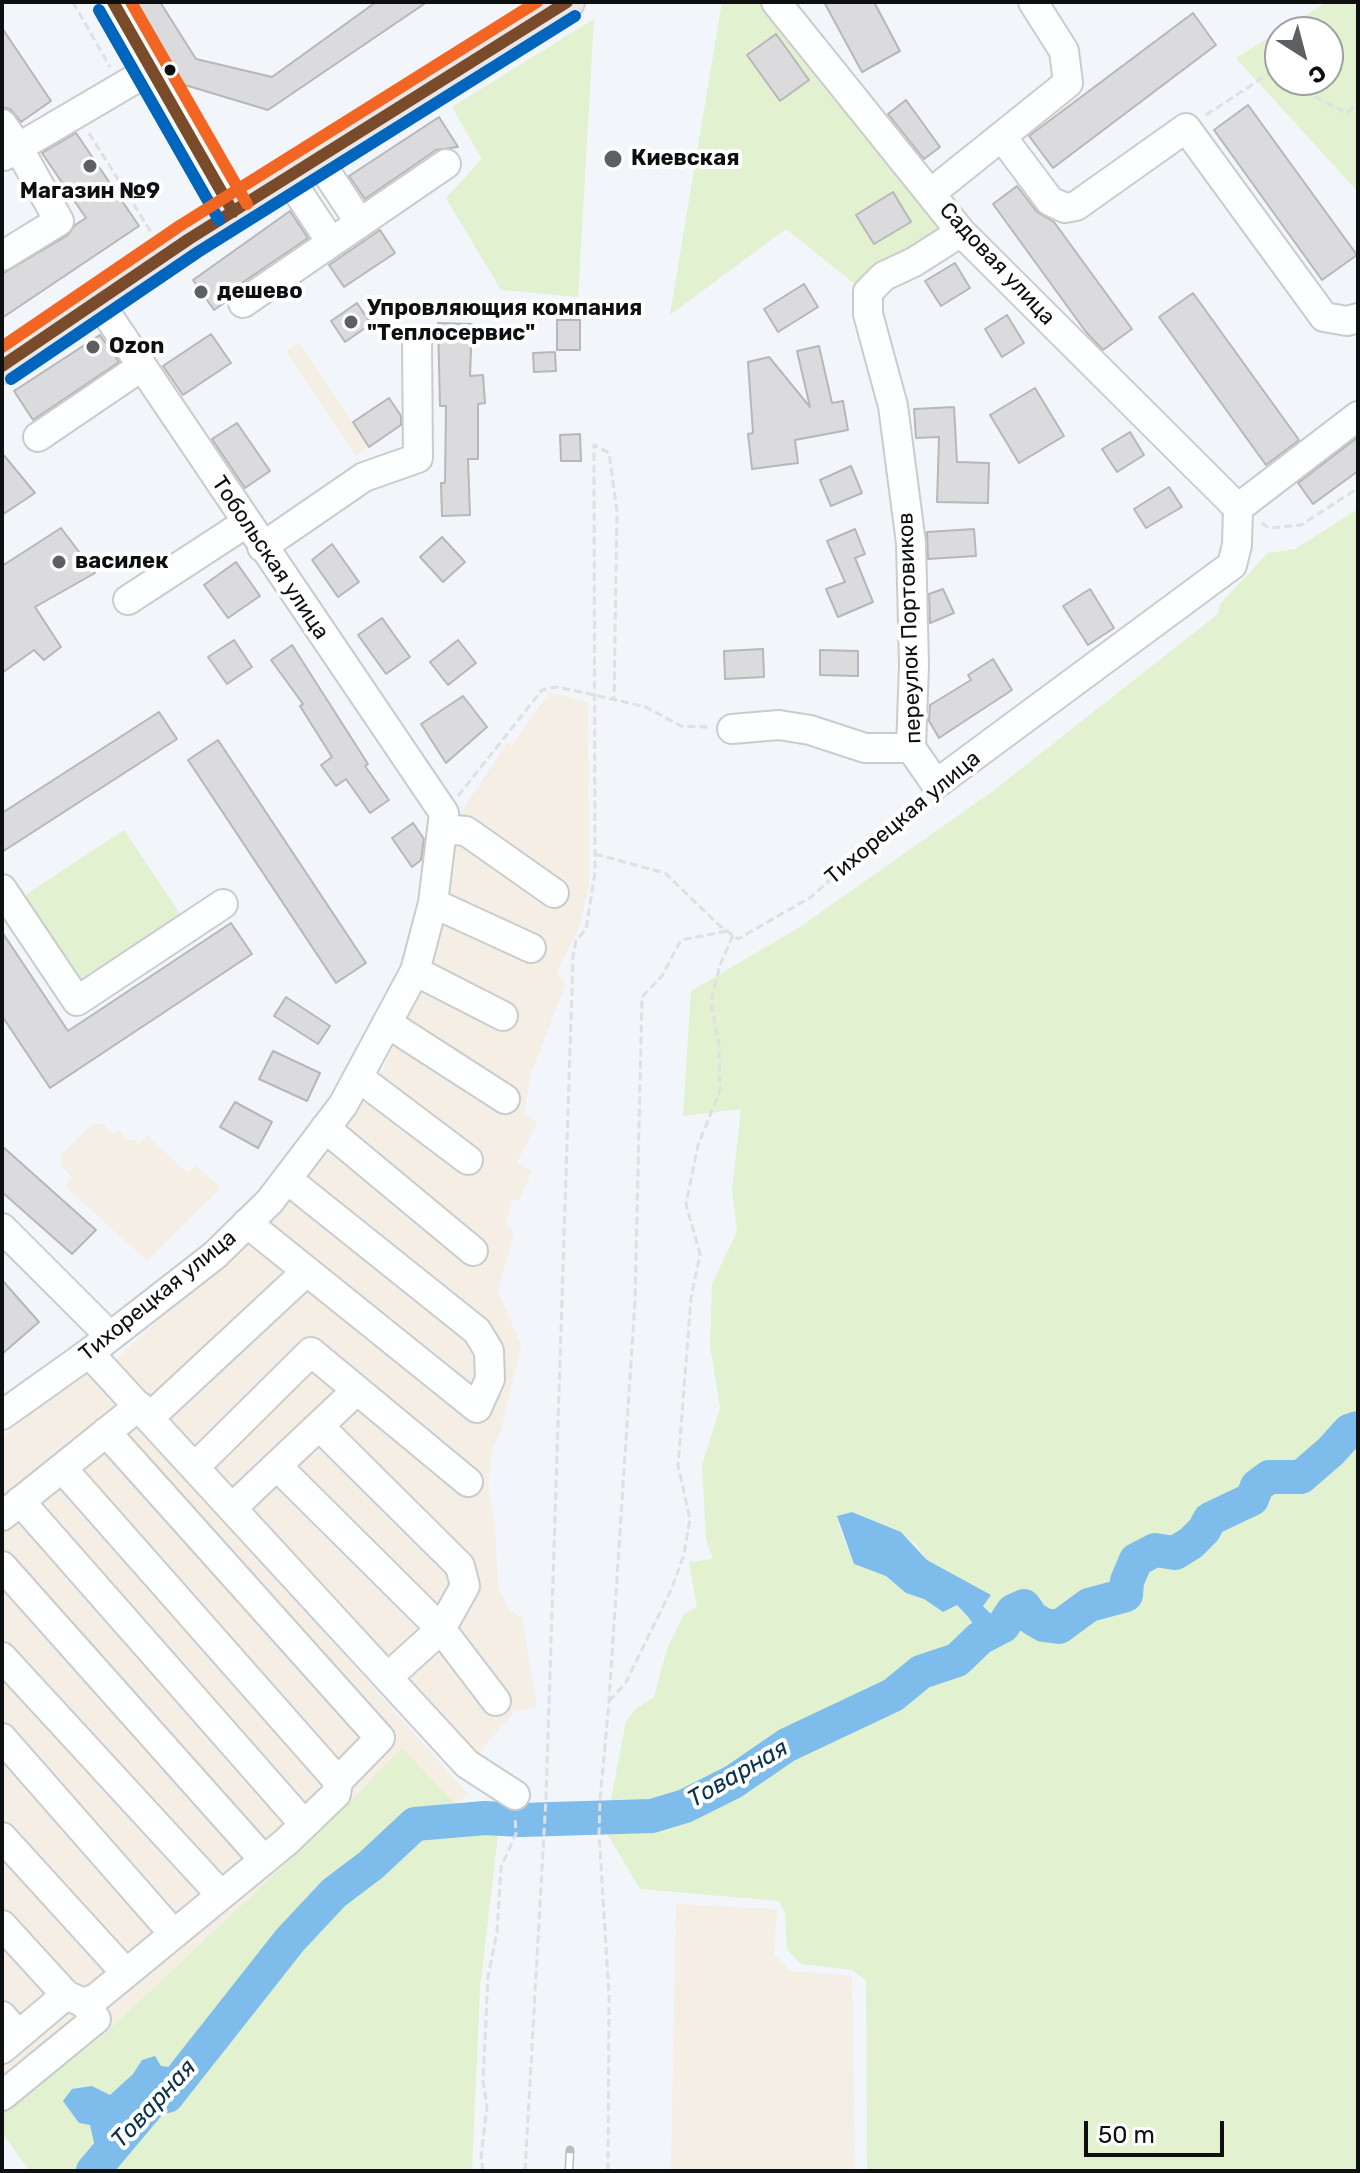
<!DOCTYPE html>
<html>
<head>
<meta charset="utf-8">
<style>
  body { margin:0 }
  #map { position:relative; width:1360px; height:2173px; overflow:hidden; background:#f2f5f9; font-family:Rubik,sans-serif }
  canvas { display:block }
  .frame { position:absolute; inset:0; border:4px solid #0d0f11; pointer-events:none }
  .north { position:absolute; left:1264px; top:16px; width:80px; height:80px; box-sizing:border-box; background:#fff; border:2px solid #9e9fa0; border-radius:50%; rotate:144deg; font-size:22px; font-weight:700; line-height:32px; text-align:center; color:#0d0f11 }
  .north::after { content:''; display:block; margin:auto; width:28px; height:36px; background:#5d6062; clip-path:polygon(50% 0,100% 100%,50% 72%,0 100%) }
  .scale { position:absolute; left:1084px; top:2121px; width:140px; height:36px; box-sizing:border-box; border:4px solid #0d0f11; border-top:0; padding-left:10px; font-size:24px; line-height:28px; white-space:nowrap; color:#0d0f11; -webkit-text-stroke:6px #fff; paint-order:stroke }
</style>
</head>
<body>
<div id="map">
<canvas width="1360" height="2173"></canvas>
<div class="frame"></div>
<div class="north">С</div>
<div class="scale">50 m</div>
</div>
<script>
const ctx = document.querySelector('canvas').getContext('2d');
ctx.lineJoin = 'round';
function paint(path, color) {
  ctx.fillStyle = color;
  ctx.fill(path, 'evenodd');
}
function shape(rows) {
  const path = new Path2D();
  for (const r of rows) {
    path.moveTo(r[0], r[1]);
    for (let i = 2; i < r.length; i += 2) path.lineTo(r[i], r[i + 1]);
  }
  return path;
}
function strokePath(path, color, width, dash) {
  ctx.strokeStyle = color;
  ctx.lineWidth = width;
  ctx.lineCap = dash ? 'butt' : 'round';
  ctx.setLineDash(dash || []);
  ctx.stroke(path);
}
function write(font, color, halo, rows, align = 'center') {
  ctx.font = font + ' Rubik,sans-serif';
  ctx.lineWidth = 8;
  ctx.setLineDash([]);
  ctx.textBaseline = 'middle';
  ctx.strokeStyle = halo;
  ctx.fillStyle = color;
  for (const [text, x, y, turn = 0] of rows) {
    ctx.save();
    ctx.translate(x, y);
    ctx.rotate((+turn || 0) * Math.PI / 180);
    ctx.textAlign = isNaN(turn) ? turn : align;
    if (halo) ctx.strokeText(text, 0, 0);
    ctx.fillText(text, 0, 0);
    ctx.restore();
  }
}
paint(shape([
  [299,342,369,447,356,456,286,351],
  [550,692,588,703,589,886,580,925,556,973,566,984,531,1073,524,1112,537,1122,517,1163,532,1171,519,1200,512,1200,506,1224,514,1233,498,1291,521,1345,501,1430,491,1452,488,1489,495,1526,498,1588,510,1610,522,1618,537,1707,515,1711,476,1756,112,1363,279,1208,384,1068,427,963,454,823,507,743,512,745],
  [93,1124,104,1125,112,1134,118,1130,129,1141,133,1139,138,1144,147,1136,188,1173,195,1165,221,1188,147,1261,65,1186,72,1177,61,1166,61,1155],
  [87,1366,468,1794,456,1805,402,1749,325,1827,99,2039,2,2114,2,1437],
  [676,1904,777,1909,774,1954,790,1971,852,1976,855,2171,671,2171]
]), '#f4eee5');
paint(shape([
  [722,2,761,2,945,229,856,285,786,229,670,315],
  [1327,2,1358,2,1358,192,1236,58],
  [1328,32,1328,80,1280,80,1280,32],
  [594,19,578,297,501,290,446,198,482,159,452,107],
  [1358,509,1358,2171,867,2171,866,1980,852,1970,801,1964,787,1949,785,1914,779,1901,640,1889,605,1830,626,1721,637,1708,654,1697,667,1649,684,1614,697,1607,689,1562,713,1559,706,1540,702,1465,720,1408,710,1345,712,1284,737,1232,732,1190,741,1109,683,1116,691,991,800,927,993,791,1218,614,1220,604,1268,553,1295,549],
  [853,1512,901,1532,917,1546,927,1560,990,1595,983,1605,1003,1626,980,1638,969,1618,956,1605,943,1612,924,1599,906,1593,886,1576,854,1564,842,1535,837,1516],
  [124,830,183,918,85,984,21,898],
  [402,1748,456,1805,499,1826,480,1988,472,2171,113,2171,110,2161,127,2135,144,2125,154,2107,167,2096,161,2066,142,2060,134,2074,110,2095,63,2100,79,2123,90,2125,95,2147,92,2166,86,2171,30,2171,2,2133,2,2114,99,2039,325,1827]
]), '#e2f1cf');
paint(shape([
  [852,1512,901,1532,927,1560,991,1595,983,1606,1003,1626,1003,1639,991,1651,969,1618,957,1605,943,1612,924,1599,906,1593,886,1576,854,1564,837,1516],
  [155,2056,161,2066,177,2068,167,2096,154,2107,144,2125,127,2135,111,2161,113,2171,86,2171,92,2166,95,2147,90,2125,79,2123,63,2101,72,2089,92,2086,110,2095,133,2074,142,2060]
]), '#7dbceb');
strokePath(shape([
  [93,2171,155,2097,167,2096,290,1940,334,1893,371,1865,415,1824,485,1818,521,1820,652,1816,685,1806,733,1782,787,1745,893,1695,921,1672,957,1660,980,1638,1003,1626,1013,1611,1024,1606,1032,1618,1044,1625,1059,1627,1089,1605,1126,1595,1127,1581,1136,1560,1155,1550,1175,1553,1191,1543,1204,1530,1210,1519,1252,1499,1257,1486,1269,1477,1301,1477,1331,1451,1349,1431,1358,1428]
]), '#7dbceb', 34);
const building = shape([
  [133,2,160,2,196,59,272,77,376,2,427,2,268,110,185,85,173,72,133,2],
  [824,2,874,2,900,51,862,72,824,2],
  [1193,13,1216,45,1053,168,1029,136,1193,13],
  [2,28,51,101,21,122,10,109,2,107,2,28],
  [776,34,809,80,780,101,747,55,776,34],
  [906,100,940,147,924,159,888,114,906,100],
  [1248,105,1357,255,1322,280,1214,130,1248,105],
  [439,117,458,147,436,150,365,199,349,176,439,117],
  [76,133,139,226,2,318,2,274,68,235,75,225,86,218,42,153,76,133],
  [1017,186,1037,212,1054,222,1132,329,1103,350,1086,332,993,204,1017,186],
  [893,192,911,222,874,244,856,215,893,192],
  [290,211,308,238,233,289,227,301,214,310,193,280,290,211],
  [380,230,395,253,344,287,329,265,380,230],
  [955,263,970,288,941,306,925,281,955,263],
  [804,284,818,307,778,332,764,309,804,284],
  [1193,293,1299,440,1266,465,1159,317,1193,293],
  [357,303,371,324,345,342,331,321,357,303],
  [1007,315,1024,343,1002,357,985,329,1007,315],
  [557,320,580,320,580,350,557,350,557,320],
  [438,323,472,324,470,376,483,375,485,403,478,404,478,459,468,459,470,515,442,516,441,483,445,483,446,406,440,406,438,323],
  [211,334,231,363,183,395,163,366,211,334],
  [100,335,119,362,33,420,14,391,100,335],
  [819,346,832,403,843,401,848,430,795,440,798,463,752,469,748,434,753,433,748,362,769,357,810,407,797,351,819,346],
  [555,352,556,371,534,372,533,353,555,352],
  [1035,388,1064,436,1019,463,990,415,1035,388],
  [389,398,401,416,401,425,369,447,353,422,389,398],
  [954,407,957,462,989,463,988,503,937,502,939,437,916,438,914,409,954,407],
  [237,423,270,471,245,488,212,439,237,423],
  [1130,432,1144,455,1117,472,1102,449,1130,432],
  [580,434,581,461,561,461,560,435,580,434],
  [1358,437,1358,471,1313,504,1298,483,1358,437],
  [2,453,35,493,2,515,2,453],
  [851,466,862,493,831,506,820,480,851,466],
  [1169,487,1182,507,1146,528,1134,509,1169,487],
  [61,528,95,573,35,607,61,647,44,660,34,650,2,673,2,566,61,528],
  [855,529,865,554,855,558,873,602,838,617,826,589,845,582,827,541,855,529],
  [974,529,976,556,928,559,927,532,974,529],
  [442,537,465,562,443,582,420,557,442,537],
  [332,544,359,582,338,597,312,560,332,544],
  [236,562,260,596,228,618,204,585,236,562],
  [943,589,954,613,930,623,929,594,943,589],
  [1090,589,1114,628,1088,645,1063,606,1090,589],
  [382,618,410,657,386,674,358,635,382,618],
  [234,640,252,667,227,684,208,657,234,640],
  [458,640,476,663,448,685,430,662,458,640],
  [292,645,368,764,365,766,389,800,370,813,346,779,336,786,321,765,332,757,300,706,303,704,271,660,292,645],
  [763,649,764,677,725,679,724,651,763,649],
  [820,650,858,651,858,676,820,675,820,650],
  [993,659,1012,690,939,738,929,721,930,705,971,680,968,675,993,659],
  [463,696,487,727,446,763,421,724,463,696],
  [159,712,177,739,2,852,2,813,159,712],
  [218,740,366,963,336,983,188,760,218,740],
  [413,823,424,839,421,860,412,867,392,838,413,823],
  [231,923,252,954,50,1088,2,1016,2,932,68,1031,231,923],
  [286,997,330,1026,318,1044,274,1016,286,997],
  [273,1051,320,1073,307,1101,259,1079,273,1051],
  [235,1102,272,1122,258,1148,220,1127,235,1102],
  [2,1146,96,1230,72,1254,2,1192,2,1146],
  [2,1280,39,1322,2,1354,2,1280]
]);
paint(building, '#dbdbde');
strokePath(building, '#b7b7ba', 2);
const minor = shape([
  [113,2,233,212],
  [776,2,961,232,1238,508],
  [2,124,18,147,59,221,2,256],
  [1002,137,1050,201,1065,208,1076,206,1186,128,1324,317,1347,321,1358,318],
  [4,156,152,69],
  [317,158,360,223],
  [288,177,331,242],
  [931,193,1068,83,1064,51,1033,2],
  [961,232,914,262,884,276,868,292,868,314,893,406,911,543,914,665,911,748,936,784,1232,565,1237,545,1238,508],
  [243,303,446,164],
  [38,437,141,367],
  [1238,508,1358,416],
  [262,547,364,477,418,458,417,343],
  [128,600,246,523],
  [732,729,779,725,810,730,865,748,911,748],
  [442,829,466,831,554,893],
  [2,889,77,1001,223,904],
  [433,903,531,948],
  [415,971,503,1016],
  [387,1023,505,1099],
  [358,1077,468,1160],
  [325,1128,473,1251],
  [247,1223,477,1408,490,1379,489,1351,477,1331,287,1179],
  [2,1228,110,1336],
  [89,1353,467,1764,515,1795],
  [2,1415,89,1353,215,1255,270,1201,343,1105,415,971,433,903,444,813,98,301],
  [150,1417,307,1271],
  [319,1426,460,1566,465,1586,441,1629,496,1701],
  [277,1466,441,1629,388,1677],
  [195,1467,311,1352,468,1482],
  [62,1468,338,1781],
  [20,1501,304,1824],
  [232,1508,357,1390],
  [2,1516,139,1406],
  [2,1566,264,1860],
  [2,1657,221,1895],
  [2,1738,174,1934],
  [2,1837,126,1973],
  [2,1925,66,1995],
  [2,2016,18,2035],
  [2,2049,66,1995,84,2003],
  [2,2096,96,2019,84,2003,96,1998,286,1842,336,1794,338,1781,380,1738,106,1432]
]);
const major = shape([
  [2,366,189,239,567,2]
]);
strokePath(minor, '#c9cccf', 32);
strokePath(major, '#cfd0d2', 38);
strokePath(shape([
  [73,2,110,67],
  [1283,80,1346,113,1358,104],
  [1206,115,1270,73,1280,78],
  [89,133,151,232],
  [1262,523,1269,528,1301,525,1358,488],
  [458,796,542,690,556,687,586,693,646,707,681,726,708,727],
  [595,854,665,873,719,925,738,939,811,897,919,800],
  [609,1701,625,1684,672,1588,684,1554,690,1519,678,1466,691,1298,700,1254,686,1204,698,1145,720,1091,719,1046,711,1002,720,965,733,935],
  [483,2171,481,2157,487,2106,483,2082,488,1977,497,1932,501,1867,516,1834,515,1816],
  [525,2171,546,1798,573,956,576,941,586,929,595,872,594,445,609,453,617,511,614,701],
  [608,2171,609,1995,599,1833,600,1800,609,1701,635,1301,642,997,662,976,681,940,727,931]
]), '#dee0e1', 3, [8, 4]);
strokePath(minor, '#fdfefe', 28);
strokePath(major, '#eae7e8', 34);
const rail = shape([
  [569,2171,570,2150]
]);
strokePath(rail, '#bcbcbd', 9);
strokePath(rail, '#fff', 6, [18]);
strokePath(shape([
  [113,2,233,212],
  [2,366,189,239,567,2]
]), '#7a4b2a', 12);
strokePath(shape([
  [99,10,219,220],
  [11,379,198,252,575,16]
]), '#0065bd', 12);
strokePath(shape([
  [131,2,247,204],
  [2,347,181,225,537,2]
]), '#f26522', 12);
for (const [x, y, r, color] of [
  [170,70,7,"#0d0f11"],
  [613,159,10,"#5d6062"],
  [90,166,8,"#5d6062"],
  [201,292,8,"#5d6062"],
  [351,322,8,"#5d6062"],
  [93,347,8,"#5d6062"],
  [59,562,8,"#5d6062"]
]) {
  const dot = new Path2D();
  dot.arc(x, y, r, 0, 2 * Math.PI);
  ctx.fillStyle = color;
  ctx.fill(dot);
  strokePath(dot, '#fff', 3);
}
write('bold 22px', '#0d0f11', '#fff', [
  ["Киевская",631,159],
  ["Магазин №9",90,192,"center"],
  ["дешево",217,292],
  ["Упровляющия компания",367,309],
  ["\"Теплосервис\"",367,334],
  ["Ozon",109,347],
  ["василек",75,562]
], 'left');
write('22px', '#0d0f11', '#fff', [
  ["Садовая улица",997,264,47],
  ["Тобольская улица",270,558,56],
  ["переулок Портовиков",910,628,-92],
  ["Тихорецкая улица",903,818,-40],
  ["Тихорецкая улица",158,1296,-39]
]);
write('italic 24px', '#0d324d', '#fff', [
  ["Товарная",738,1774,-30],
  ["Товарная",154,2104,-47]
]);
</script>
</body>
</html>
